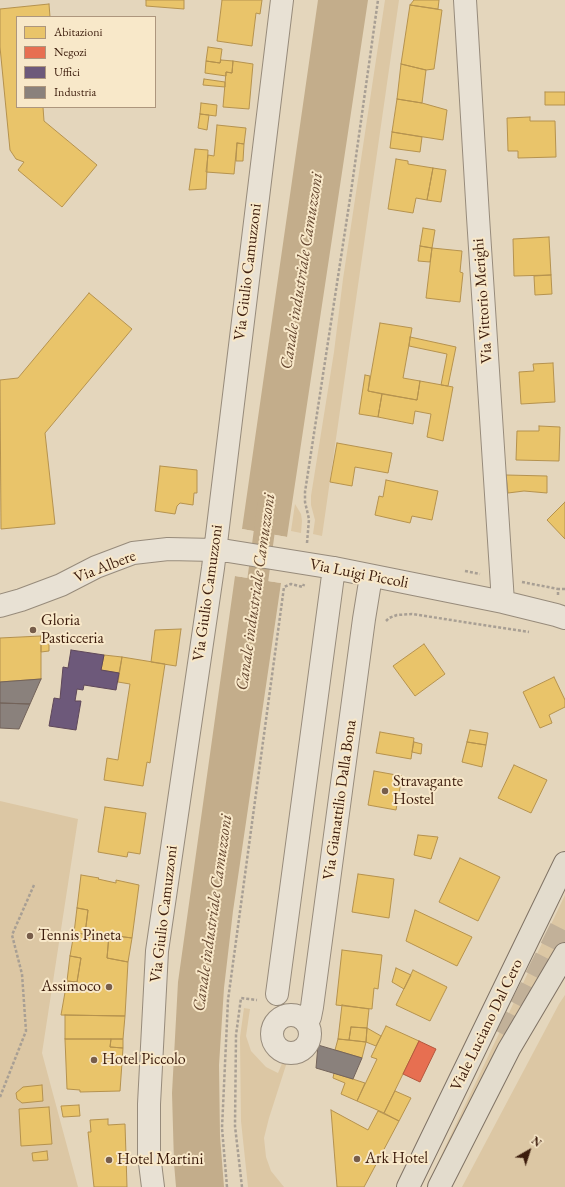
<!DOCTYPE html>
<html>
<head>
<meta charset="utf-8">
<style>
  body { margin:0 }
  #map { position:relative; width:565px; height:1187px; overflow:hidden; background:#e4d6bc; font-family:"EB Garamond",serif }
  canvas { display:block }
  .legend { position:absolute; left:16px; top:16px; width:140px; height:92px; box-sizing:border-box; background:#f8e8c9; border:1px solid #ad967d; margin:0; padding:5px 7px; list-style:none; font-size:12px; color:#3c1c0c }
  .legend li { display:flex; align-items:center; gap:8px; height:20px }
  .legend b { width:20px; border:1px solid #ad967d }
  .north { position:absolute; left:509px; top:1131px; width:40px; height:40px; -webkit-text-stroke:3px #f8e8c9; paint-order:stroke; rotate:39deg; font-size:11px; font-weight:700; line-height:16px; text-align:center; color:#3c1c0c }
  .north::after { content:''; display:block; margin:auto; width:14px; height:18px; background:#3c1c0c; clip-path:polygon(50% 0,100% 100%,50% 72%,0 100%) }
</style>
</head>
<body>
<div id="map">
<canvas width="565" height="1187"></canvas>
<ul class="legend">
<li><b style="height:11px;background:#e9c46a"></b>Abitazioni</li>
<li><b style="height:11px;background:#e76f51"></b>Negozi</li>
<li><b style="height:11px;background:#6d597a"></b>Uffici</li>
<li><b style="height:11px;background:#8a817c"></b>Industria</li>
</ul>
<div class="north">N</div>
</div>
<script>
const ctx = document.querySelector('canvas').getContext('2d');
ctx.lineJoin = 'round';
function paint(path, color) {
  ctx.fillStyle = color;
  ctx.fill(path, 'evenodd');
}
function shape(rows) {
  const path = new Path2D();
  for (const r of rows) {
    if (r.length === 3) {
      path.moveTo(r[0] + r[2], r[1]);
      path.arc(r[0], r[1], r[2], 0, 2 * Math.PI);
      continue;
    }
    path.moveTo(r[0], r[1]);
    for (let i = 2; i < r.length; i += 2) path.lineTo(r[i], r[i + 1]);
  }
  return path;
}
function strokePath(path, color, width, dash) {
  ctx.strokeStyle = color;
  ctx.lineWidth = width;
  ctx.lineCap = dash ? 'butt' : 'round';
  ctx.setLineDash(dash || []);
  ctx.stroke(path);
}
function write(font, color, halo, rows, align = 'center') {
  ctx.font = font + ' "EB Garamond",serif';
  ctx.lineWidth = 4;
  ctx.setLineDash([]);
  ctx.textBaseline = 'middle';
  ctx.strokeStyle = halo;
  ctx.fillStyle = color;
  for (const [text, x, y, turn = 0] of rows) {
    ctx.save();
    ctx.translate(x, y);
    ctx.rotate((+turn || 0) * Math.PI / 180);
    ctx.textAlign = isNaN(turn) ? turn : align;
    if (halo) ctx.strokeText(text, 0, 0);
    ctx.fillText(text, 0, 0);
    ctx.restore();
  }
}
paint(shape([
  [385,0,399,0,322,536,313,534,315,520,311,505,311,496,334,352,343,279],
  [295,504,301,514,302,521,301,533,291,531],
  [0,801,78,819,42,1053,78,1187,0,1187],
  [565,895,565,944,432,1187,427,1187,445,1147],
  [565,995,565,1187,462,1187,559,1004],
  [244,1008,250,1009,246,1036,251,1051,266,1067,278,1073,283,1061,287,1062,269,1118,264,1138,266,1157,271,1171,284,1187,248,1187,241,1121,240,1037]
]), '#dcc7a4');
paint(shape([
  [318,0,368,0,287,537,242,529],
  [235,576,281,583,233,911,224,988,219,1065,220,1136,224,1187,176,1187,174,1163,172,1093,178,982]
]), '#c3ad8b');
paint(shape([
  [242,529,287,537,287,538,242,531],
  [236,574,282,581,281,583,235,576]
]), '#e4d6bc');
const homes = shape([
  [146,0,184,0,184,9,146,6,146,0],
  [222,0,262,0,260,14,256,13,252,46,217,41,222,0],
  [414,0,439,0,438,9,410,5,414,0],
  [49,4,50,17,17,17,17,107,43,107,44,121,97,165,62,207,18,170,24,162,16,159,10,150,0,47,0,9,49,4],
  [410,5,442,10,434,69,426,70,401,64,410,5],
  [208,47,222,49,220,63,206,61,208,47],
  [221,60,233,61,232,73,226,72,226,76,205,73,206,61,220,63,221,60],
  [233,61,253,64,249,109,223,107,226,72,232,73,233,61],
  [401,64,426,70,422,103,397,99,401,64],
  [204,79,225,82,225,87,203,85,204,79],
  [545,92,565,92,565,105,545,105,545,92],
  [397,99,422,103,447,110,443,140,392,132,397,99],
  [201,103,217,105,216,116,200,114,201,103],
  [200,114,209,115,207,130,198,128,200,114],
  [530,117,530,121,555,121,556,157,518,158,518,151,508,151,507,118,530,117],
  [217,125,246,128,244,144,237,143,234,174,206,172,208,155,214,156,217,125],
  [392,132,422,137,420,152,390,148,392,132],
  [237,143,244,144,243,161,236,161,237,143],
  [195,149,208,150,206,189,189,190,195,149],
  [396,159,408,161,408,164,433,168,427,200,416,198,413,213,388,209,396,159],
  [433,168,446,170,441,202,427,200,433,168],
  [423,228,435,230,432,248,420,246,423,228],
  [549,237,551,275,514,276,513,239,549,237],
  [420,246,432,248,430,262,418,261,420,246],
  [432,248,462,251,460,272,463,273,460,302,426,298,432,248],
  [551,275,552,294,535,295,534,276,551,275],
  [89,293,132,329,45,433,55,524,1,529,0,380,18,378,89,293],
  [380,323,412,328,403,378,420,381,417,400,368,391,380,323],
  [410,337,456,347,448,386,441,385,447,354,409,346,410,337],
  [553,363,555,402,521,404,519,372,534,371,533,364,553,363],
  [365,375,370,376,368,391,382,394,378,417,359,414,365,375],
  [420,381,453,387,443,441,427,437,431,414,415,411,413,424,378,417,382,394,417,400,420,381],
  [539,426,560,427,559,461,516,460,517,431,539,431,539,426],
  [337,443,392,453,388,473,355,467,352,486,330,482,337,443],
  [160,466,197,470,197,493,194,493,193,505,180,503,177,506,175,514,155,511,160,466],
  [506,475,547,476,547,493,524,491,508,493,506,475],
  [386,480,438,491,432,520,412,516,410,523,375,515,379,496,383,497,386,480],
  [565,502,565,539,547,520,565,502],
  [181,629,176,666,151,662,155,630,181,629],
  [49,635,49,651,41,652,41,636,49,635],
  [41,636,41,679,0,682,0,638,41,636],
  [424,644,445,674,415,696,393,666,424,644],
  [104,655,122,657,119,673,101,670,104,655],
  [122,657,165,664,150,763,147,762,143,786,104,780,107,758,118,760,130,684,118,682,122,657],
  [554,677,565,700,565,707,549,715,552,723,540,728,523,692,554,677],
  [470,730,488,733,486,745,467,742,470,730],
  [380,732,414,738,411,759,376,753,380,732],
  [414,742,422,744,421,754,412,752,414,742],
  [467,742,486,745,482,767,462,762,467,742],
  [514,765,547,780,531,813,498,798,514,765],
  [374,771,402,776,396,810,368,805,374,771],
  [105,807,146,813,140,854,128,852,127,857,98,852,105,807],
  [418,835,438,837,431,859,414,855,418,835],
  [460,858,500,877,478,921,439,902,460,858],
  [358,874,394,879,389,918,352,912,358,874],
  [81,875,99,878,98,879,116,883,116,880,139,885,132,938,109,935,107,958,128,962,125,1016,61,1015,67,981,77,982,81,958,70,956,74,933,85,934,88,910,77,908,81,875],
  [77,908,88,910,85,934,74,933,77,908],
  [415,910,472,937,457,966,406,941,415,910],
  [109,935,132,938,128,962,107,958,109,935],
  [342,950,382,955,378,989,374,988,372,1009,336,1005,342,950],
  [70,956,81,958,77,982,67,981,70,956],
  [396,968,411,975,404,989,392,982,396,968],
  [413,970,447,987,430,1021,396,1005,413,970],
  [342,1005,369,1009,367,1028,351,1027,349,1040,338,1039,342,1005],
  [65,1015,125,1016,123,1039,65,1039,65,1015],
  [386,1026,419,1041,384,1113,357,1101,377,1059,371,1057,386,1026],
  [351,1027,367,1028,366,1042,349,1040,351,1027],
  [367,1028,381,1036,376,1046,366,1042,367,1028],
  [65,1039,111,1039,110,1047,123,1048,120,1091,80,1092,80,1090,67,1089,65,1039],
  [111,1039,123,1039,123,1048,110,1047,111,1039],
  [338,1039,366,1042,362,1058,335,1050,338,1039],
  [334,1073,365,1083,357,1101,341,1094,345,1083,333,1078,334,1073],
  [42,1085,43,1101,22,1103,17,1099,16,1093,23,1087,42,1085],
  [395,1091,411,1098,399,1121,384,1113,395,1091],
  [79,1105,80,1116,63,1117,61,1106,79,1105],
  [49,1107,52,1144,21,1146,19,1109,49,1107],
  [331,1110,368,1130,378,1111,399,1121,364,1187,337,1187,331,1110],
  [108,1119,108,1125,125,1124,127,1187,94,1187,88,1132,91,1132,90,1120,108,1119],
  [47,1151,48,1160,33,1161,32,1153,47,1151]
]);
paint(homes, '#e9c46a');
strokePath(homes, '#b5924e', 1);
const shops = shape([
  [419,1041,436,1049,420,1082,403,1074,419,1041]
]);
paint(shops, '#e76f51');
strokePath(shops, '#b4563c', 1);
const offices = shape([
  [71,650,104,655,101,670,119,673,116,690,84,685,83,690,77,689,75,701,81,701,76,730,49,726,54,698,60,699,63,667,68,668,71,650]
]);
paint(offices, '#6d597a');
strokePath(offices, '#5e4759', 1);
const industry = shape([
  [41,679,30,704,0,703,0,682,41,679],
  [0,703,30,704,19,729,0,728,0,703],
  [318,1045,362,1058,353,1079,316,1068,318,1045]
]);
paint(industry, '#8a817c');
strokePath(industry, '#73635a', 1);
strokePath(shape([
  [254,608,268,504]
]), '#c3ad8b', 21);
strokePath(shape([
  [506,1036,565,919]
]), '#c2b199', 22, [22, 11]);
const minor = shape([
  [465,0,478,217,503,602],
  [0,606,21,600,61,585,96,567,133,553,168,549,215,550,228,551,334,568,503,602,556,615,565,618],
  [277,994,334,568],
  [291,1034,19],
  [307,1022,310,1017,312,1007,364,619,371,576],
  [153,1187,149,1155,149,1104,157,951,213,568,282,0]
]);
const major = shape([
  [408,1187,565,863],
  [439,1187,509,1049,565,954]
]);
strokePath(minor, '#978b7b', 24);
strokePath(major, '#7f7264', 24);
strokePath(shape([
  [307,543,309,519,305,502,305,492,351,192,378,0],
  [465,571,480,574],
  [522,582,558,589],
  [558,595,558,589,565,589],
  [386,621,389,618,397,615,412,614,529,632],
  [0,1097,26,1031,22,974,12,935,34,885],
  [227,1187,222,1128,228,1000,284,587,291,584,303,587,304,584],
  [242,1187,235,1126,236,1035,241,998,257,1000]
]), '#a89f94', 2.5, [3, 2]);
strokePath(minor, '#e8e1d4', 22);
strokePath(major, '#e3dccd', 22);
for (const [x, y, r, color] of [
  [33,630,4,"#775d4a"],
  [385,791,4,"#775d4a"],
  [30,936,4,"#775d4a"],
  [109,987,4,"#775d4a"],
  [94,1060,4,"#775d4a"],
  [357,1159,4,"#775d4a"],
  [109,1160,4,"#775d4a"]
]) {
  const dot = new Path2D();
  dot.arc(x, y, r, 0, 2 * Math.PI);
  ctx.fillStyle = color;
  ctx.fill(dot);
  strokePath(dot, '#f8e8c9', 1.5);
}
write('16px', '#3c1c0c', '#f8e8c9', [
  ["Via Giulio Camuzzoni",248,272,-83],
  ["Via Vittorio Merighi",483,301,-94],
  ["Via Albere",105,567,-21],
  ["Via Luigi Piccoli",359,574,11],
  ["Via Giulio Camuzzoni",208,593,-82],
  ["Via Gianattilio Dalla Bona",340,800,-82],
  ["Via Giulio Camuzzoni",164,914,-83],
  ["Viale Luciano Dal Cero",487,1025,-64]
]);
write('16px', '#3c1c0c', '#f8e8c9', [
  ["Gloria",41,621],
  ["Pasticceria",41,639],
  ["Stravagante",393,782],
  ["Hostel",393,800],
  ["Tennis Pineta",38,936],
  ["Assimoco",101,987,"right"],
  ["Hotel Piccolo",102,1060],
  ["Ark Hotel",365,1159],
  ["Hotel Martini",117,1160]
], 'left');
write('italic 17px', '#664831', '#f8e8c9', [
  ["Canale industriale Camuzzoni",302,271,-81],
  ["Canale industriale Camuzzoni",256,592,-82],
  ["Canale industriale Camuzzoni",213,913,-82]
]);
</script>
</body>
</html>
